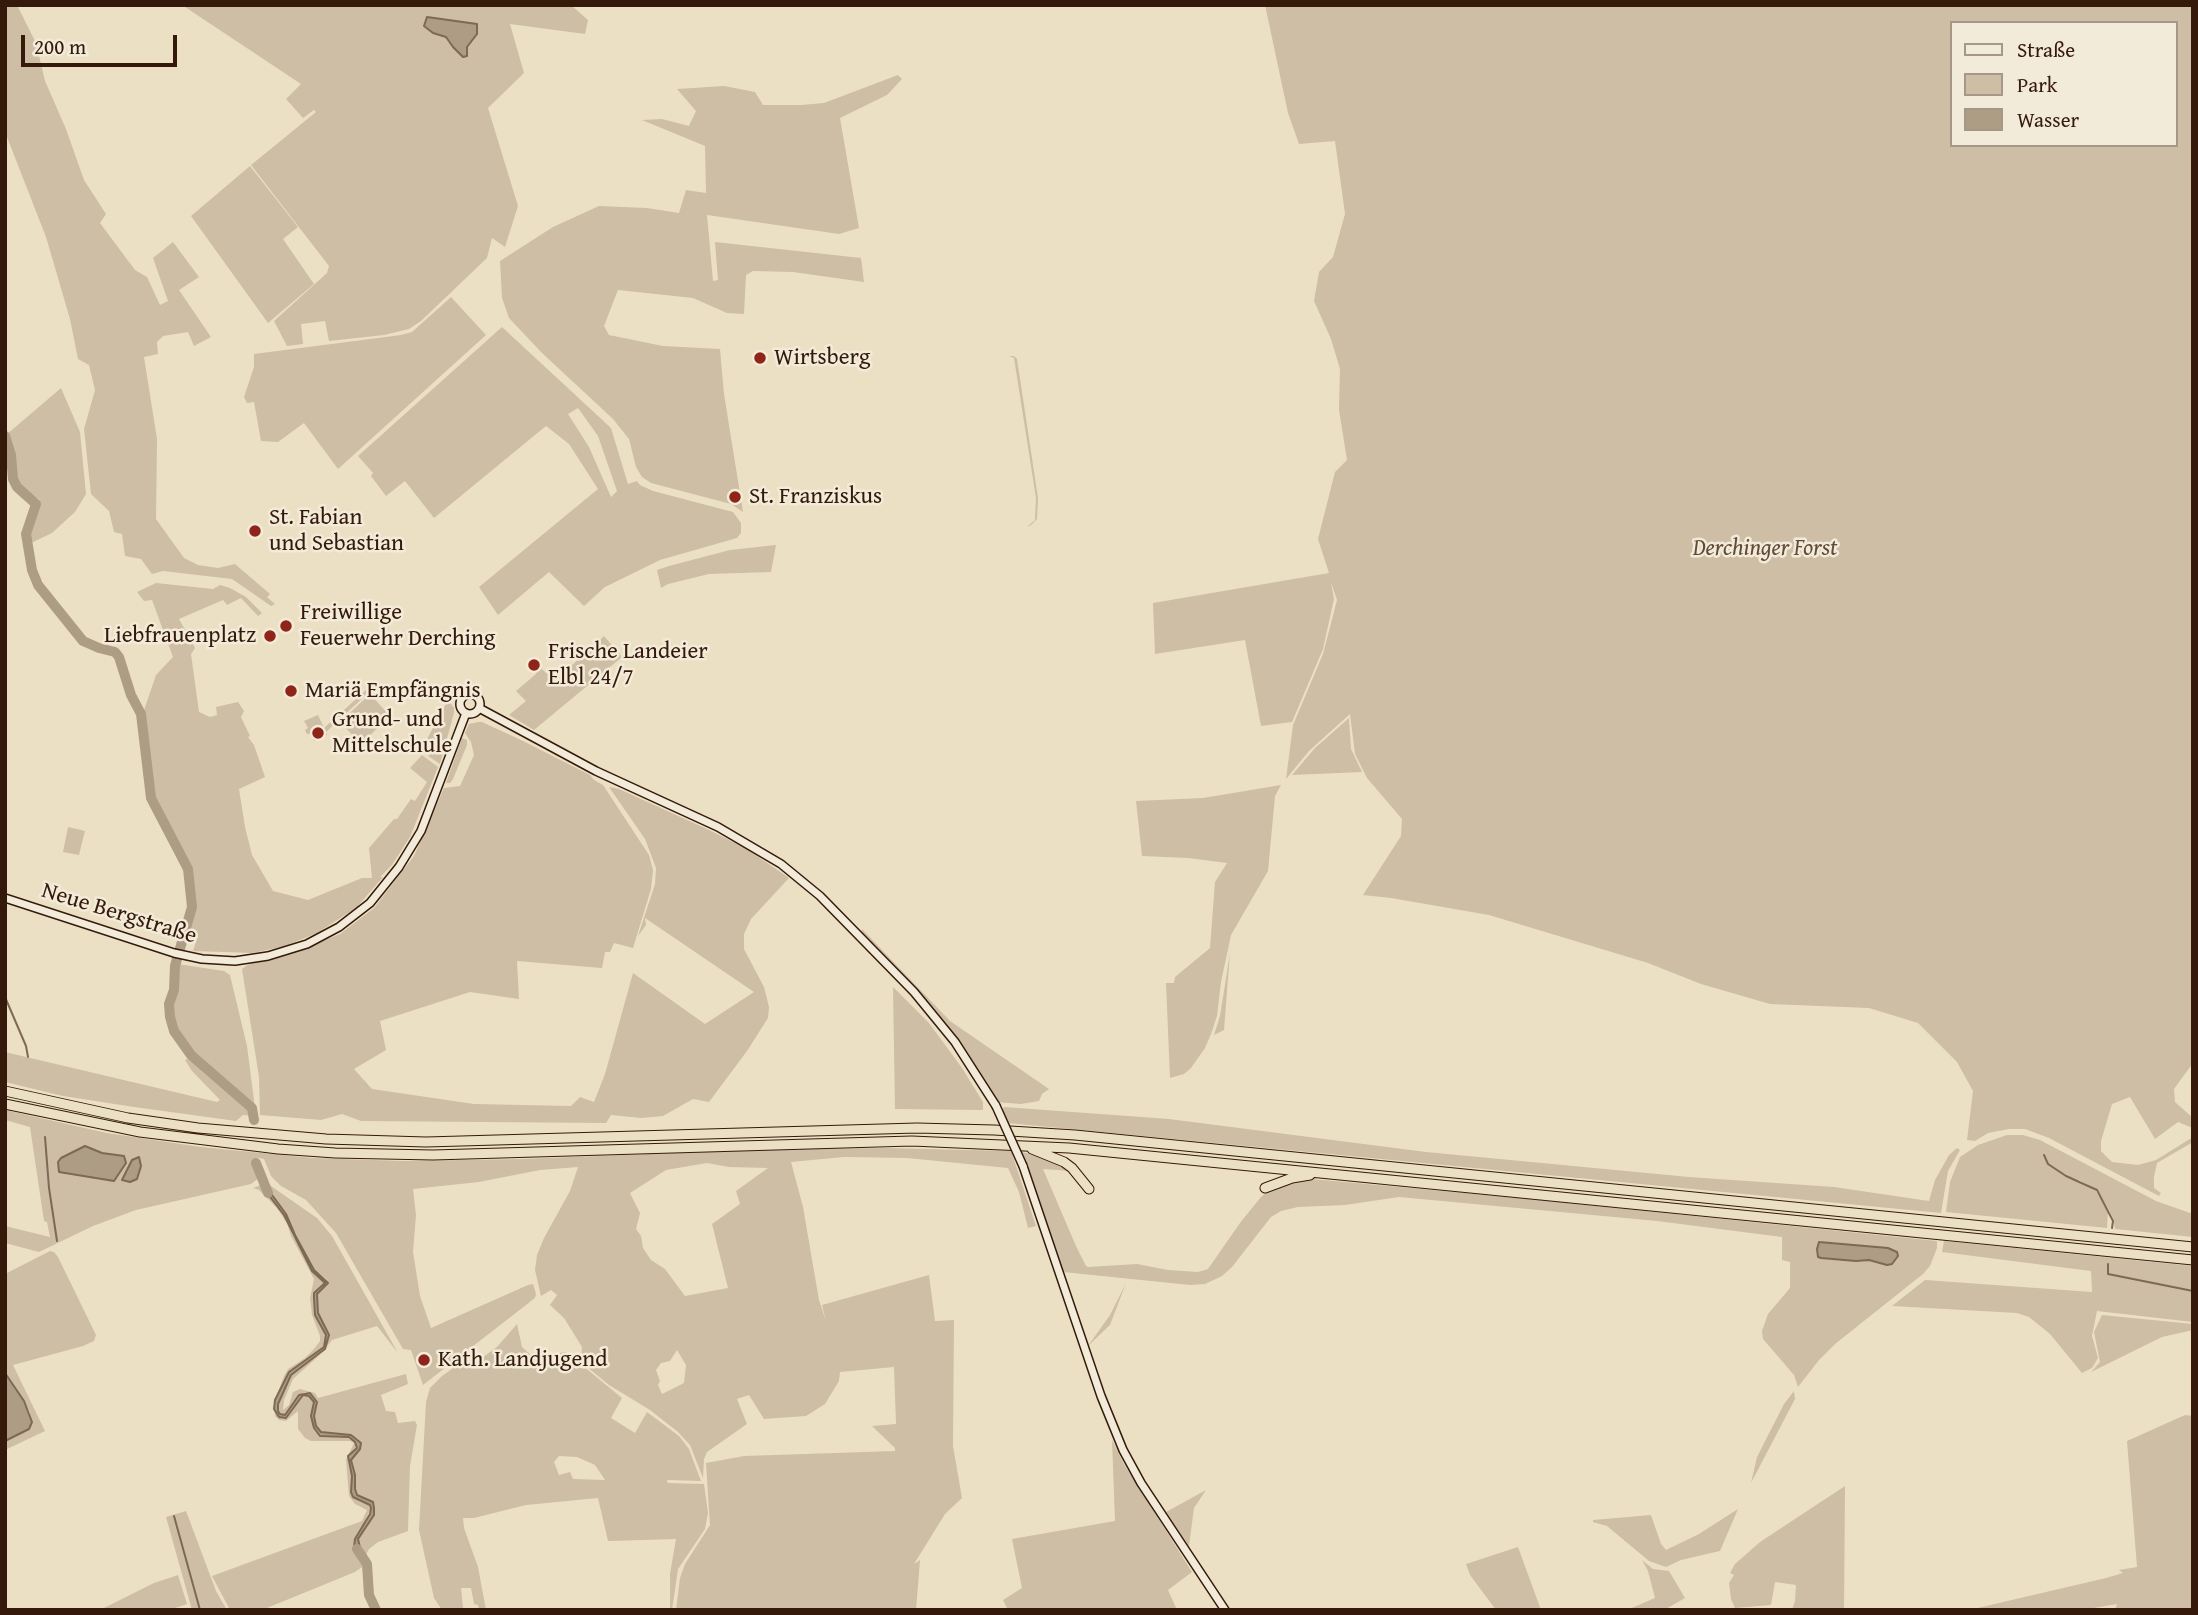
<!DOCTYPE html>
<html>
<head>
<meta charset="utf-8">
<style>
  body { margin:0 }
  #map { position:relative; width:2198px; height:1615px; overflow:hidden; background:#ece0c4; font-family:"Gentium Book Plus",serif }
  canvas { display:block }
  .frame { position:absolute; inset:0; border:7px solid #351a0b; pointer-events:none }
  .legend { position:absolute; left:1950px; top:21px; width:228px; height:126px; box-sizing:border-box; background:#f3ebd9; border:2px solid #a79787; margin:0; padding:9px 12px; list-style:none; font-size:21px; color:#351a0b }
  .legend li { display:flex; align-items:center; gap:14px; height:35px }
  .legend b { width:35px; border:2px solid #a79787 }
  .scale { position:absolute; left:21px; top:35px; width:156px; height:32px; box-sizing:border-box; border:4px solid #351a0b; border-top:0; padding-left:9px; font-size:21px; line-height:24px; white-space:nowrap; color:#351a0b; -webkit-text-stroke:5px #f3ebd9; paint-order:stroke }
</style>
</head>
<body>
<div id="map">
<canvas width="2198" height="1615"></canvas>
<div class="frame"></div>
<ul class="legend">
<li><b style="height:9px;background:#f3ebd9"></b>Straße</li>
<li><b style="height:19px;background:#cdbea5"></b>Park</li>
<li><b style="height:19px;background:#ae9d85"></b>Wasser</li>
</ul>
<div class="scale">200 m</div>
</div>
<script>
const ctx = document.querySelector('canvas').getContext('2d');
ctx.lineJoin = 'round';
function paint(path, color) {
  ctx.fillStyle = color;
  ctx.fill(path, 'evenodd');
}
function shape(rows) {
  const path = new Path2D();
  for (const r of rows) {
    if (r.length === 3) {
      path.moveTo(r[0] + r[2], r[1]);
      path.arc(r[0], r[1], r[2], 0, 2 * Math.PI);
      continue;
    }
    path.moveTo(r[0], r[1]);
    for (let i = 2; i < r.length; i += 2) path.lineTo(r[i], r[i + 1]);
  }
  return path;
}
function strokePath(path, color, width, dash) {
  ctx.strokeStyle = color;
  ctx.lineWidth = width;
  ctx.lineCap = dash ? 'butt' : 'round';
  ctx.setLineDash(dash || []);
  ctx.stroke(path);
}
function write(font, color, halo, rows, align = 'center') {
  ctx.font = font + ' "Gentium Book Plus",serif';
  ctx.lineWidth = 5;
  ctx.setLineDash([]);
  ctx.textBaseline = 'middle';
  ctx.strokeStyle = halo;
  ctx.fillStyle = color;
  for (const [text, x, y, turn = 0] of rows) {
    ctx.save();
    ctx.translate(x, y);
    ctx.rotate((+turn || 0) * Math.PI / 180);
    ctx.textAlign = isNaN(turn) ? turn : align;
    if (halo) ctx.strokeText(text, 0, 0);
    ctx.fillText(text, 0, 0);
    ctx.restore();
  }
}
paint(shape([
  [5,5,17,5,36,43,45,81,66,129,84,180,106,214,100,223,135,270,147,277,160,305,168,301,153,258,173,242,199,277,179,290,211,337,194,346,188,332,163,336,157,342,158,354,144,357,157,439,156,519,184,558,198,565,218,568,235,564,270,594,267,597,275,604,271,606,232,579,163,571,152,574,141,559,125,556,122,534,114,532,109,511,91,494,84,429,95,390,89,365,78,359,70,319,46,237,5,132],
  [182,5,571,5,588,20,585,34,510,24,524,73,488,108,518,206,505,247,492,238,487,258,421,321,409,329,384,335,329,341,325,321,301,324,303,344,287,346,274,321,327,273,329,266,251,165,316,112,314,110,303,118,286,99,301,84],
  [427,17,477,24,477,34,467,47,467,56,463,57,453,47,446,37],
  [1265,5,2193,5,2193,1063,2174,1089,2175,1102,2193,1118,2193,1128,2178,1122,2155,1139,2130,1097,2112,1104,2101,1141,2101,1151,2112,1162,2138,1165,2156,1160,2193,1137,2193,1142,2157,1163,2154,1177,2154,1188,2161,1193,2159,1196,2049,1138,2025,1129,2009,1129,1988,1133,1975,1141,1967,1140,1973,1091,1957,1062,1918,1023,1869,1008,1770,1004,1701,984,1648,963,1489,915,1391,898,1363,895,1401,836,1402,819,1367,778,1355,754,1350,714,1309,751,1286,779,1293,725,1323,654,1337,600,1331,582,1334,599,1323,649,1292,722,1261,726,1245,640,1155,654,1153,603,1329,573,1318,539,1335,472,1347,460,1339,410,1340,369,1331,339,1314,301,1319,272,1333,257,1345,214,1335,141,1299,144,1288,113],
  [1951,23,2175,23,2175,145,1951,145],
  [898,75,902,79,887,95,840,118,859,228,839,234,707,215,713,281,718,280,715,242,861,258,864,282,793,272,753,271,746,275,744,314,727,313,693,298,618,290,604,326,609,335,663,346,720,349,724,394,743,512,731,504,651,483,642,477,636,467,629,439,613,419,542,353,509,318,502,298,500,261,553,227,599,206,647,208,679,213,686,190,706,193,705,146,642,120,662,119,689,126,696,111,677,89,724,86,755,92,763,105,801,105,824,103],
  [250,166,298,227,283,239,314,284,268,323,191,216],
  [451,297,486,335,338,469,304,423,278,442,261,441,254,402,247,403,244,397,254,367,254,354,401,335,412,332],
  [502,327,611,428,628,484,637,481,640,485,653,491,733,512,741,523,741,533,737,538,660,560,605,587,584,606,549,572,498,615,479,587,598,489,569,444,546,426,434,518,405,481,386,496,371,476,373,473,358,456],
  [578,408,598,436,617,491,611,497,589,447,568,414],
  [1009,356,1014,356,1017,359,1038,498,1037,519,1031,525,1027,527,1035,520,1036,498,1014,358],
  [61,388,80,432,86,494,75,512,52,533,25,546,24,533,32,507,31,502,40,500,18,486,14,476,12,457,6,435],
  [776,545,771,572,709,574,668,584,661,588,660,583,657,570,669,566,730,550],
  [156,583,213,589,220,585,230,588,246,597,262,613,258,616,241,598,227,605,223,600,179,619,195,648,191,654,199,712,210,717,217,715,216,707,238,702,244,711,241,717,250,736,248,737,254,745,265,777,239,789,245,827,252,855,273,891,308,900,362,878,372,878,369,848,394,819,397,819,411,799,415,801,427,782,410,768,422,755,438,767,410,837,392,865,380,877,383,877,356,908,317,933,285,946,253,953,193,951,198,935,189,929,195,904,190,867,153,797,141,719,156,675,173,657,152,600,144,601,137,592],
  [604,636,622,657,534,730,509,715,526,701,516,691,536,674,533,668,537,664,546,673,558,678],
  [366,690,368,693,326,732,327,735,314,741,310,734,307,734,305,730,308,728,304,721,318,715,324,728],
  [370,694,390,716,361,744,340,722],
  [448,700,454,708,454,713,440,764,428,756,431,754,433,747,426,741],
  [1349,718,1351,749,1362,772,1292,775,1315,748],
  [478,722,482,722,521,740,590,775,594,780,603,785,649,855,653,870,651,889,633,948,614,943,610,952,605,952,602,968,517,961,519,999,470,992,380,1021,386,1050,354,1069,372,1089,474,1104,571,1106,580,1097,594,1102,605,1074,633,973,705,1024,754,992,645,918,646,925,638,936,655,884,656,868,645,839,609,787,619,789,707,829,747,849,789,878,751,919,744,934,744,949,764,987,769,1007,768,1018,747,1051,709,1102,693,1099,663,1116,641,1118,611,1115,606,1123,361,1121,342,1114,321,1120,260,1115,259,1077,242,969,249,964,306,948,340,934,374,908,414,856,444,788,460,786,474,755,471,742,465,733,469,724],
  [462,738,467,740,467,745,453,779,450,783,446,783],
  [1281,785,1275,796,1268,871,1231,935,1221,982,1217,1016,1211,1034,1205,1048,1191,1068,1184,1074,1170,1078,1166,983,1174,983,1175,977,1210,948,1215,882,1227,863,1188,858,1142,856,1136,801,1203,798],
  [68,827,85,831,79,855,63,852],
  [862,929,950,1021,1049,1089,1042,1094,1039,1101,1021,1104,996,1102,959,1042,907,981,862,933],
  [1230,953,1224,1030,1214,1035,1220,1016],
  [178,964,224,971,230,975,247,1046,256,1116,243,1115,236,1121,134,1107,63,1096,5,1082,5,1052,217,1102,220,1100,192,1071,185,1060,196,1056,177,1029,172,1016,172,1005,178,988],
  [893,987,929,1023,962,1068,983,1102,983,1110,895,1109],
  [1004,1107,1169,1119,1426,1152,1689,1177,1834,1187,1929,1201,1935,1180,1949,1155,1957,1148,1960,1150,1948,1171,1941,1213,1008,1123,1002,1112],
  [5,1110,107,1133,201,1147,313,1158,403,1161,521,1159,776,1149,888,1148,1011,1151,1036,1226,1028,1228,1019,1192,1008,1168,907,1158,844,1157,791,1162,803,1207,819,1300,826,1321,822,1305,929,1275,935,1321,954,1320,953,1446,962,1498,945,1514,914,1564,920,1560,916,1610,676,1610,680,1578,685,1564,710,1525,706,1463,744,1456,895,1451,895,1448,872,1426,896,1424,894,1367,840,1372,839,1381,825,1404,806,1416,764,1419,749,1395,737,1399,747,1424,707,1452,704,1459,703,1478,690,1445,678,1432,650,1410,609,1385,581,1362,582,1347,564,1318,550,1305,557,1295,551,1290,541,1296,535,1270,537,1255,544,1238,570,1191,578,1167,540,1170,479,1182,413,1189,416,1215,413,1252,420,1296,431,1328,528,1285,533,1284,536,1294,535,1298,423,1385,411,1350,403,1349,336,1233,306,1200,281,1186,271,1176,264,1159,259,1158,254,1160,259,1178,251,1184,136,1210,93,1226,39,1252,5,1243,5,1226,50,1237,47,1222,44,1221,30,1127,5,1120],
  [64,1155,69,1155,121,1170,114,1181,74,1174],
  [707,1163,729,1167,768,1168,736,1191,740,1204,712,1224,728,1288,685,1296,665,1269,651,1260,643,1248,641,1236,636,1229,640,1213,630,1193,666,1170],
  [677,1350,686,1365,684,1383,662,1394,658,1385,660,1381,656,1370,661,1363,670,1361],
  [2007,1135,2023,1135,2040,1140,2156,1201,2193,1214,2193,1237,2115,1229,2113,1218,2098,1190,2079,1180,2078,1182,2095,1190,2103,1202,2108,1211,2107,1228,1946,1212,1950,1182,1960,1157,1978,1145],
  [1021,1152,1052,1158,1071,1171,1043,1169,1076,1246,1086,1266,1088,1267,1137,1264,1168,1270,1198,1272,1208,1269,1240,1223,1261,1197,1272,1188,1301,1178,1509,1197,1937,1241,1937,1248,1930,1266,1923,1274,1835,1344,1819,1360,1798,1387,1794,1375,1763,1339,1762,1331,1768,1314,1790,1288,1790,1262,1782,1260,1782,1237,1657,1221,1399,1197,1345,1205,1298,1207,1281,1211,1271,1217,1232,1267,1222,1276,1205,1284,1190,1285,1063,1272],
  [1828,1242,1835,1243,1888,1248,1881,1264,1868,1260,1827,1259],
  [264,1184,268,1184,317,1218,332,1236,398,1353,377,1326,332,1340,325,1349,329,1335,318,1313,317,1294,327,1285,326,1279,314,1270,295,1235,286,1214],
  [261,1185,284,1215,293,1236,316,1276,325,1283,314,1293,315,1315,326,1335,324,1348,295,1368,285,1380,275,1400,284,1376,288,1369,305,1358,314,1349,320,1341,320,1336,312,1315,310,1298,314,1279,291,1236,287,1223,276,1207,259,1190,253,1188],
  [1944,1241,2193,1266,2193,1322,2097,1311,2092,1336,2098,1358,2092,1368,2082,1373,2050,1334,2029,1317,2017,1313,1892,1306,1925,1280,2092,1292,2091,1271,1942,1252],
  [50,1251,54,1252,58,1257,96,1335,94,1341,83,1346,13,1365,45,1431,5,1450,5,1441,29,1429,30,1412,5,1373,5,1274],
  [1126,1283,1110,1325,1088,1346,1110,1315],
  [2102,1315,2193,1324,2193,1330,2162,1337,2091,1372,2100,1362,2094,1332],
  [517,1324,522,1347,533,1357,566,1352,622,1398,611,1418,635,1433,647,1412,679,1436,689,1449,701,1481,667,1480,668,1483,704,1484,708,1513,705,1529,678,1569,672,1610,670,1609,670,1574,676,1539,608,1541,598,1498,526,1505,474,1518,463,1518,464,1528,478,1567,486,1610,479,1610,478,1605,474,1604,471,1588,461,1588,463,1608,468,1610,442,1610,434,1598,419,1530,426,1402,430,1388,442,1376,460,1363,479,1360,497,1347],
  [559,1456,577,1457,595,1465,605,1480,573,1479,570,1472,559,1475,554,1462],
  [321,1354,293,1379,284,1400,283,1410,289,1405,293,1392,300,1389,315,1393,318,1398,406,1374,408,1384,381,1395,386,1411,395,1412,398,1423,415,1421,417,1425,410,1466,408,1531,378,1542,369,1549,364,1559,359,1550,358,1539,374,1515,374,1508,357,1495,355,1489,355,1475,351,1460,360,1449,358,1439,321,1432,316,1426,314,1416,317,1402,305,1392,294,1401,285,1415,280,1414,277,1408,291,1375],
  [1794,1391,1795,1399,1751,1483,1757,1457,1784,1404],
  [303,1395,309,1396,314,1402,311,1416,320,1436,349,1437,357,1445,348,1461,352,1476,351,1492,361,1502,370,1505,371,1508,354,1544,356,1553,365,1565,355,1572,262,1610,230,1610,212,1576,362,1521,367,1510,355,1504,349,1496,346,1460,354,1443,350,1441,311,1441,305,1438,298,1429,298,1411,286,1421,279,1420,275,1416,274,1406,279,1417,291,1413],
  [2185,1415,2193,1416,2193,1610,2115,1610,2117,1604,2082,1610,1969,1610,2106,1578,2123,1573,2119,1570,2137,1567,2127,1441],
  [1112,1440,1124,1464,1192,1572,1168,1590,1177,1610,1008,1610,1003,1600,1022,1588,1012,1539,1115,1521],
  [1845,1486,1844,1610,1792,1610,1795,1601,1796,1585,1775,1582,1771,1605,1735,1608,1731,1599,1729,1583,1734,1575,1730,1573,1735,1564,1760,1542],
  [1206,1490,1194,1508,1189,1546,1166,1512],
  [1738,1509,1720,1551,1681,1560,1666,1567,1649,1561,1607,1526,1593,1522,1593,1520,1651,1515,1661,1544,1666,1550,1699,1534],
  [186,1511,216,1591,227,1610,192,1610,166,1517],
  [1518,1547,1541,1610,1496,1610,1470,1575,1466,1564],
  [1642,1560,1653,1569,1669,1571,1685,1598,1664,1610,1627,1610,1655,1598,1648,1571],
  [178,1575,187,1604,169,1610,100,1610,154,1583]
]), '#cdbea5');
const water = shape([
  [427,17,477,24,477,34,467,47,467,56,463,57,453,47,446,37,433,33,424,26,427,17],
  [85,1146,102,1153,124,1156,126,1163,114,1181,59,1172,58,1162,61,1158,85,1146],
  [139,1157,141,1166,137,1179,130,1182,122,1180,132,1160,139,1157],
  [264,1184,286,1214,295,1235,314,1270,328,1283,317,1294,318,1313,329,1335,325,1349,291,1375,278,1404,278,1411,280,1414,285,1415,299,1395,310,1393,317,1402,314,1416,316,1426,321,1432,351,1435,361,1443,360,1449,351,1460,355,1475,355,1489,357,1495,373,1502,374,1508,374,1515,358,1539,363,1561,354,1548,355,1539,370,1514,371,1508,370,1505,353,1497,351,1492,352,1476,348,1456,357,1448,355,1442,349,1437,320,1436,314,1428,311,1416,314,1402,309,1396,303,1395,286,1418,279,1417,274,1409,275,1400,289,1372,324,1347,326,1335,315,1315,314,1298,314,1293,325,1283,312,1271,284,1215,261,1185,264,1184],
  [1819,1242,1888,1248,1897,1252,1898,1256,1892,1264,1887,1265,1869,1260,1856,1261,1821,1258,1818,1257,1817,1249,1819,1242],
  [5,1373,24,1401,32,1422,29,1429,5,1441,5,1373]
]);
paint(water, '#ae9d85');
strokePath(water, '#7e6954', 2);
strokePath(shape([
  [5,997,26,1046,28,1057],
  [45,1137,49,1188,57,1241],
  [2044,1155,2048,1164,2066,1176,2097,1190,2113,1221,2112,1228],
  [2108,1264,2108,1274,2193,1291],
  [174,1516,200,1610]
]), '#7e6954', 2);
strokePath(shape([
  [5,436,11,455,13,479,17,487,36,504,26,534,32,570,38,585,83,641,99,648,115,652,119,657,131,695,141,714,151,798,188,869,192,907,175,966,174,990,169,1004,170,1017,174,1031,191,1055,252,1108,254,1120],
  [256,1163,268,1193],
  [357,1549,367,1564,369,1595,376,1610]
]), '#ae9d85', 10);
const secondary = shape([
  [470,704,10],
  [479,708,596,771,718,827,781,864,820,896,914,992,955,1042,996,1106],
  [5,898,174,953,202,959,235,961,268,956,307,944,339,927,370,903,399,867,421,831,466,713],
  [1023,1166,1101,1396,1123,1450,1141,1483,1225,1610]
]);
const motorway = shape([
  [5,1091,128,1118,198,1128,326,1139,426,1142,917,1128,994,1130,1075,1135,2193,1247],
  [5,1104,140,1132,278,1149,335,1153,433,1155,912,1141,1069,1148,2193,1260],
  [1032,1149,1064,1162,1072,1168,1089,1189],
  [1265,1188,1292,1178,1310,1175]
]);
strokePath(secondary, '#351a0b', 10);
strokePath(motorway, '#351a0b', 11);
strokePath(secondary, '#f3ebd9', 7);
strokePath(motorway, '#ece0c4', 9);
const secondaryBridge = shape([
  [996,1106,1023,1166]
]);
strokePath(secondaryBridge, '#351a0b', 10, []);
strokePath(secondaryBridge, '#f3ebd9', 7);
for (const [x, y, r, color] of [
  [760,358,7,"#8f2418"],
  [735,497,7,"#8f2418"],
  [255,531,7,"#8f2418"],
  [286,626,7,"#8f2418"],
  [270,636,7,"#8f2418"],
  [534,665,7,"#8f2418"],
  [291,691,7,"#8f2418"],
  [318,733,7,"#8f2418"],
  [424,1360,7,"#8f2418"]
]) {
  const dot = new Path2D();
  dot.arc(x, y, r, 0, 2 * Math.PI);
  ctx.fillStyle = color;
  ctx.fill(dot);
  strokePath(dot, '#f3ebd9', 2.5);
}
write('23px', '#351a0b', '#f3ebd9', [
  ["Wirtsberg",774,358],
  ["St. Franziskus",749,497],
  ["St. Fabian",269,518],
  ["und Sebastian",269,544],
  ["Freiwillige",300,613],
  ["Feuerwehr Derching",300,639],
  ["Liebfrauenplatz",256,636,"right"],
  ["Frische Landeier",548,652],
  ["Elbl 24/7",548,678],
  ["Mariä Empfängnis",305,691],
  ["Grund- und",332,720],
  ["Mittelschule",332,746],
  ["Kath. Landjugend",438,1360]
], 'left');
write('italic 23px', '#634b39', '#f3ebd9', [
  ["Derchinger Forst",1765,549]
]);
write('23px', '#351a0b', '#f3ebd9', [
  ["Neue Bergstraße",119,914,17]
]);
</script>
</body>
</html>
